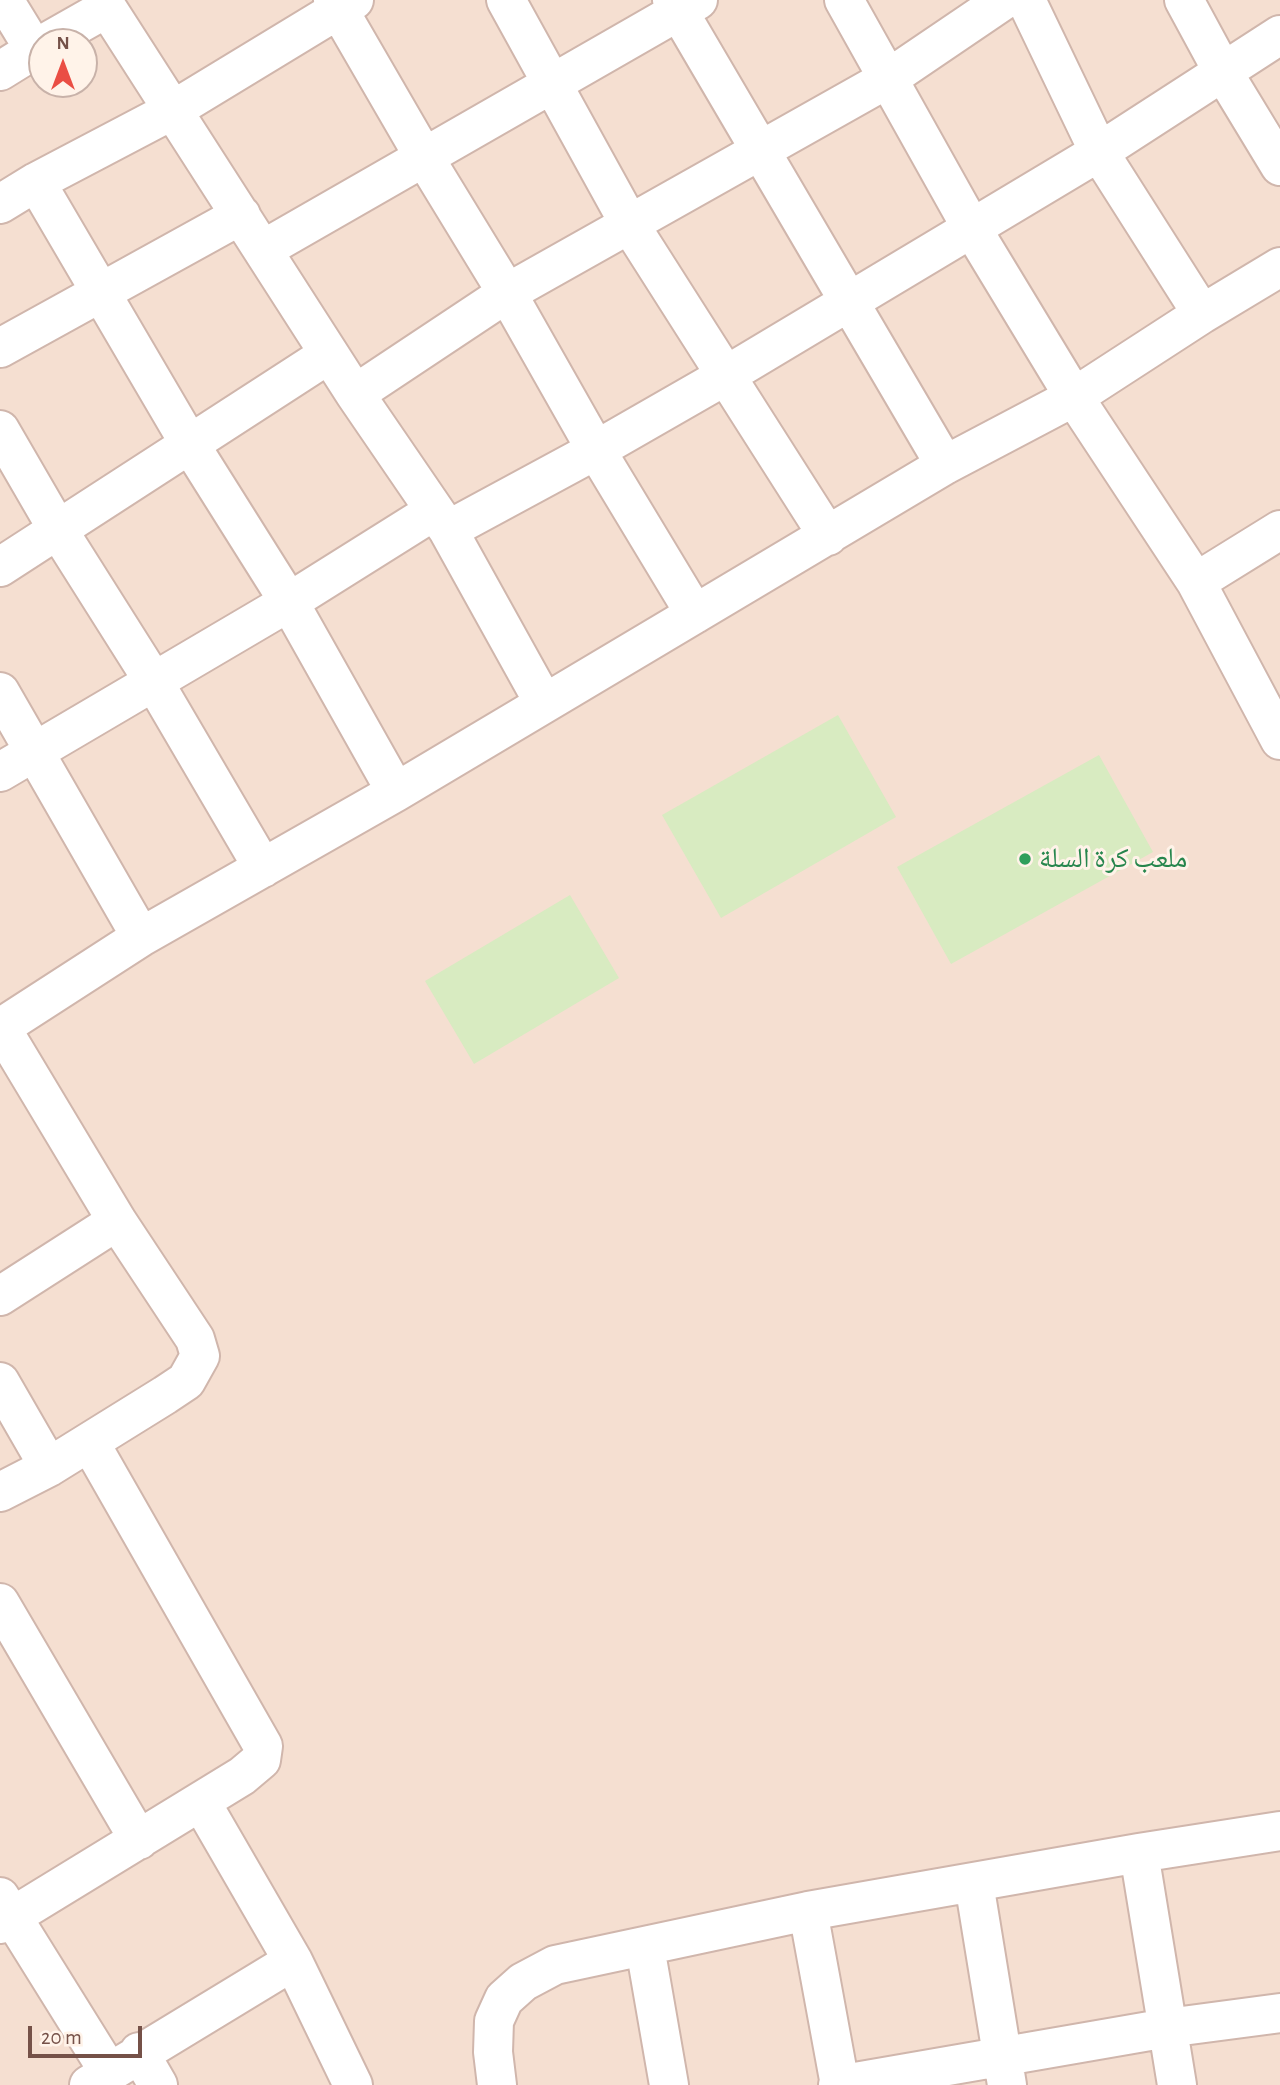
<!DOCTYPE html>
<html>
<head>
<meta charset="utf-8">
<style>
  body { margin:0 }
  #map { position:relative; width:1280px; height:2085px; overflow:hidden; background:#fdeee2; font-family:"Alegreya Sans",sans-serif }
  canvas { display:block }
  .north { position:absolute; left:28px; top:28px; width:70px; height:70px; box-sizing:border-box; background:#fff3e9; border:2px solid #c8b2a9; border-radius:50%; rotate:0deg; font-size:19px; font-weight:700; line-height:28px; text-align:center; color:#755148 }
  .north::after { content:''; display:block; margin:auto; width:24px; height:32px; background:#ea4e44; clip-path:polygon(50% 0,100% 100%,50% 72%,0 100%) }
  .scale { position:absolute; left:28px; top:2026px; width:114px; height:32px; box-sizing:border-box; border:4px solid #755148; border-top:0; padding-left:9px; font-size:21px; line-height:24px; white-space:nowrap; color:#755148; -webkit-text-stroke:5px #fff3e9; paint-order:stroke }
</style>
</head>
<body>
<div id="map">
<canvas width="1280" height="2085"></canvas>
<div class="north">N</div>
<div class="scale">20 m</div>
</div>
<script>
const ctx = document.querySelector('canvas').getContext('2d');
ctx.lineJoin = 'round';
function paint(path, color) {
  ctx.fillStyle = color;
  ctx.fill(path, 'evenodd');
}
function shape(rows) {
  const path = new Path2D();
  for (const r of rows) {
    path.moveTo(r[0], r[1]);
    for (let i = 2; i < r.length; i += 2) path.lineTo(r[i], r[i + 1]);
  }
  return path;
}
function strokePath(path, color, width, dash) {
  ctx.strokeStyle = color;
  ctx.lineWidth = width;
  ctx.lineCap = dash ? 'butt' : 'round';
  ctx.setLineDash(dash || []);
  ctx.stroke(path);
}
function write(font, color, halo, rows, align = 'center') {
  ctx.font = font + ' "Alegreya Sans","Noto Naskh Arabic",sans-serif';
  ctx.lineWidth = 6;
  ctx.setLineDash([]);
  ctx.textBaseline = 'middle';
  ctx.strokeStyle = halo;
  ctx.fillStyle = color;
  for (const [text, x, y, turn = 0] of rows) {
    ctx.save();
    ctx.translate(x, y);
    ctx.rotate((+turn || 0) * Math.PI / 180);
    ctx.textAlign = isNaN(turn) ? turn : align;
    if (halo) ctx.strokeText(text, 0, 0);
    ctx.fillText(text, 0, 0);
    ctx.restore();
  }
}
paint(shape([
  [0,0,1280,0,1280,2085,0,2085],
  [42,42,84,42,84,84,42,84]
]), '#f5dfd1');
paint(shape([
  [838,715,896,817,721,918,662,815],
  [1099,755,1153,852,951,964,897,867],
  [570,895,619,978,474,1064,425,981]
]), '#d8ebc1');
const minor = shape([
  [4,0,34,49],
  [102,0,355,394,448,530,544,703],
  [333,0,424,157,507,293,596,450,695,614],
  [506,0,630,225,828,536],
  [672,0,945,465],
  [844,0,971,227,1074,397,1196,582,1280,740],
  [1026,0,1099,152,1202,314],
  [1184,0,1223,72,1280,166],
  [47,42,107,8],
  [0,71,42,45],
  [36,182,189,443,289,602,396,792],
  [0,204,36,182,173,110,354,0],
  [264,249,698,0],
  [0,348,241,215],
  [355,394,507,293,889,78,1004,0],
  [0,430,58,530,154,682,263,868],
  [448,530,596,450,725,376,1099,152,1280,35],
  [0,567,329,354],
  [1196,582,1280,530],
  [0,692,141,937],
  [0,772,289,602,434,511],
  [0,1026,117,1221,195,1339,200,1356,186,1381,165,1395,49,1467,0,1492],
  [0,1028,141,937,396,792,945,465,1074,397,1202,314,1280,267],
  [0,1296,117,1221],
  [0,1382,49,1467],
  [0,1603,139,1840],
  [201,1802,293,1961,353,2085],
  [1139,1853,1177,2085],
  [974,1883,1007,2085],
  [0,1897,109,2072],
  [808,1911,840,2085],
  [0,1924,242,1776,261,1760,263,1746,90,1443],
  [645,1947,669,2085],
  [139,2052,158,2085],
  [89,2085,293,1961],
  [497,2085,493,2052,494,2021,504,1999,523,1982,555,1965,808,1911,1139,1853,1280,1831],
  [838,2085,1167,2028,1280,2013]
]);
strokePath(minor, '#d0b6ac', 42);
strokePath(minor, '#fff', 38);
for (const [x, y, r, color] of [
  [1025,859,7,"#2e9e5b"]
]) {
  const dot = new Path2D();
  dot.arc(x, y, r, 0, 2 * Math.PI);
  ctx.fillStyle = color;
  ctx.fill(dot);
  strokePath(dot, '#fff3e9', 2.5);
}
write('28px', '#27864d', '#fff3e9', [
  ["ملعب كرة السلة",1039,859]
], 'left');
</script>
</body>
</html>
